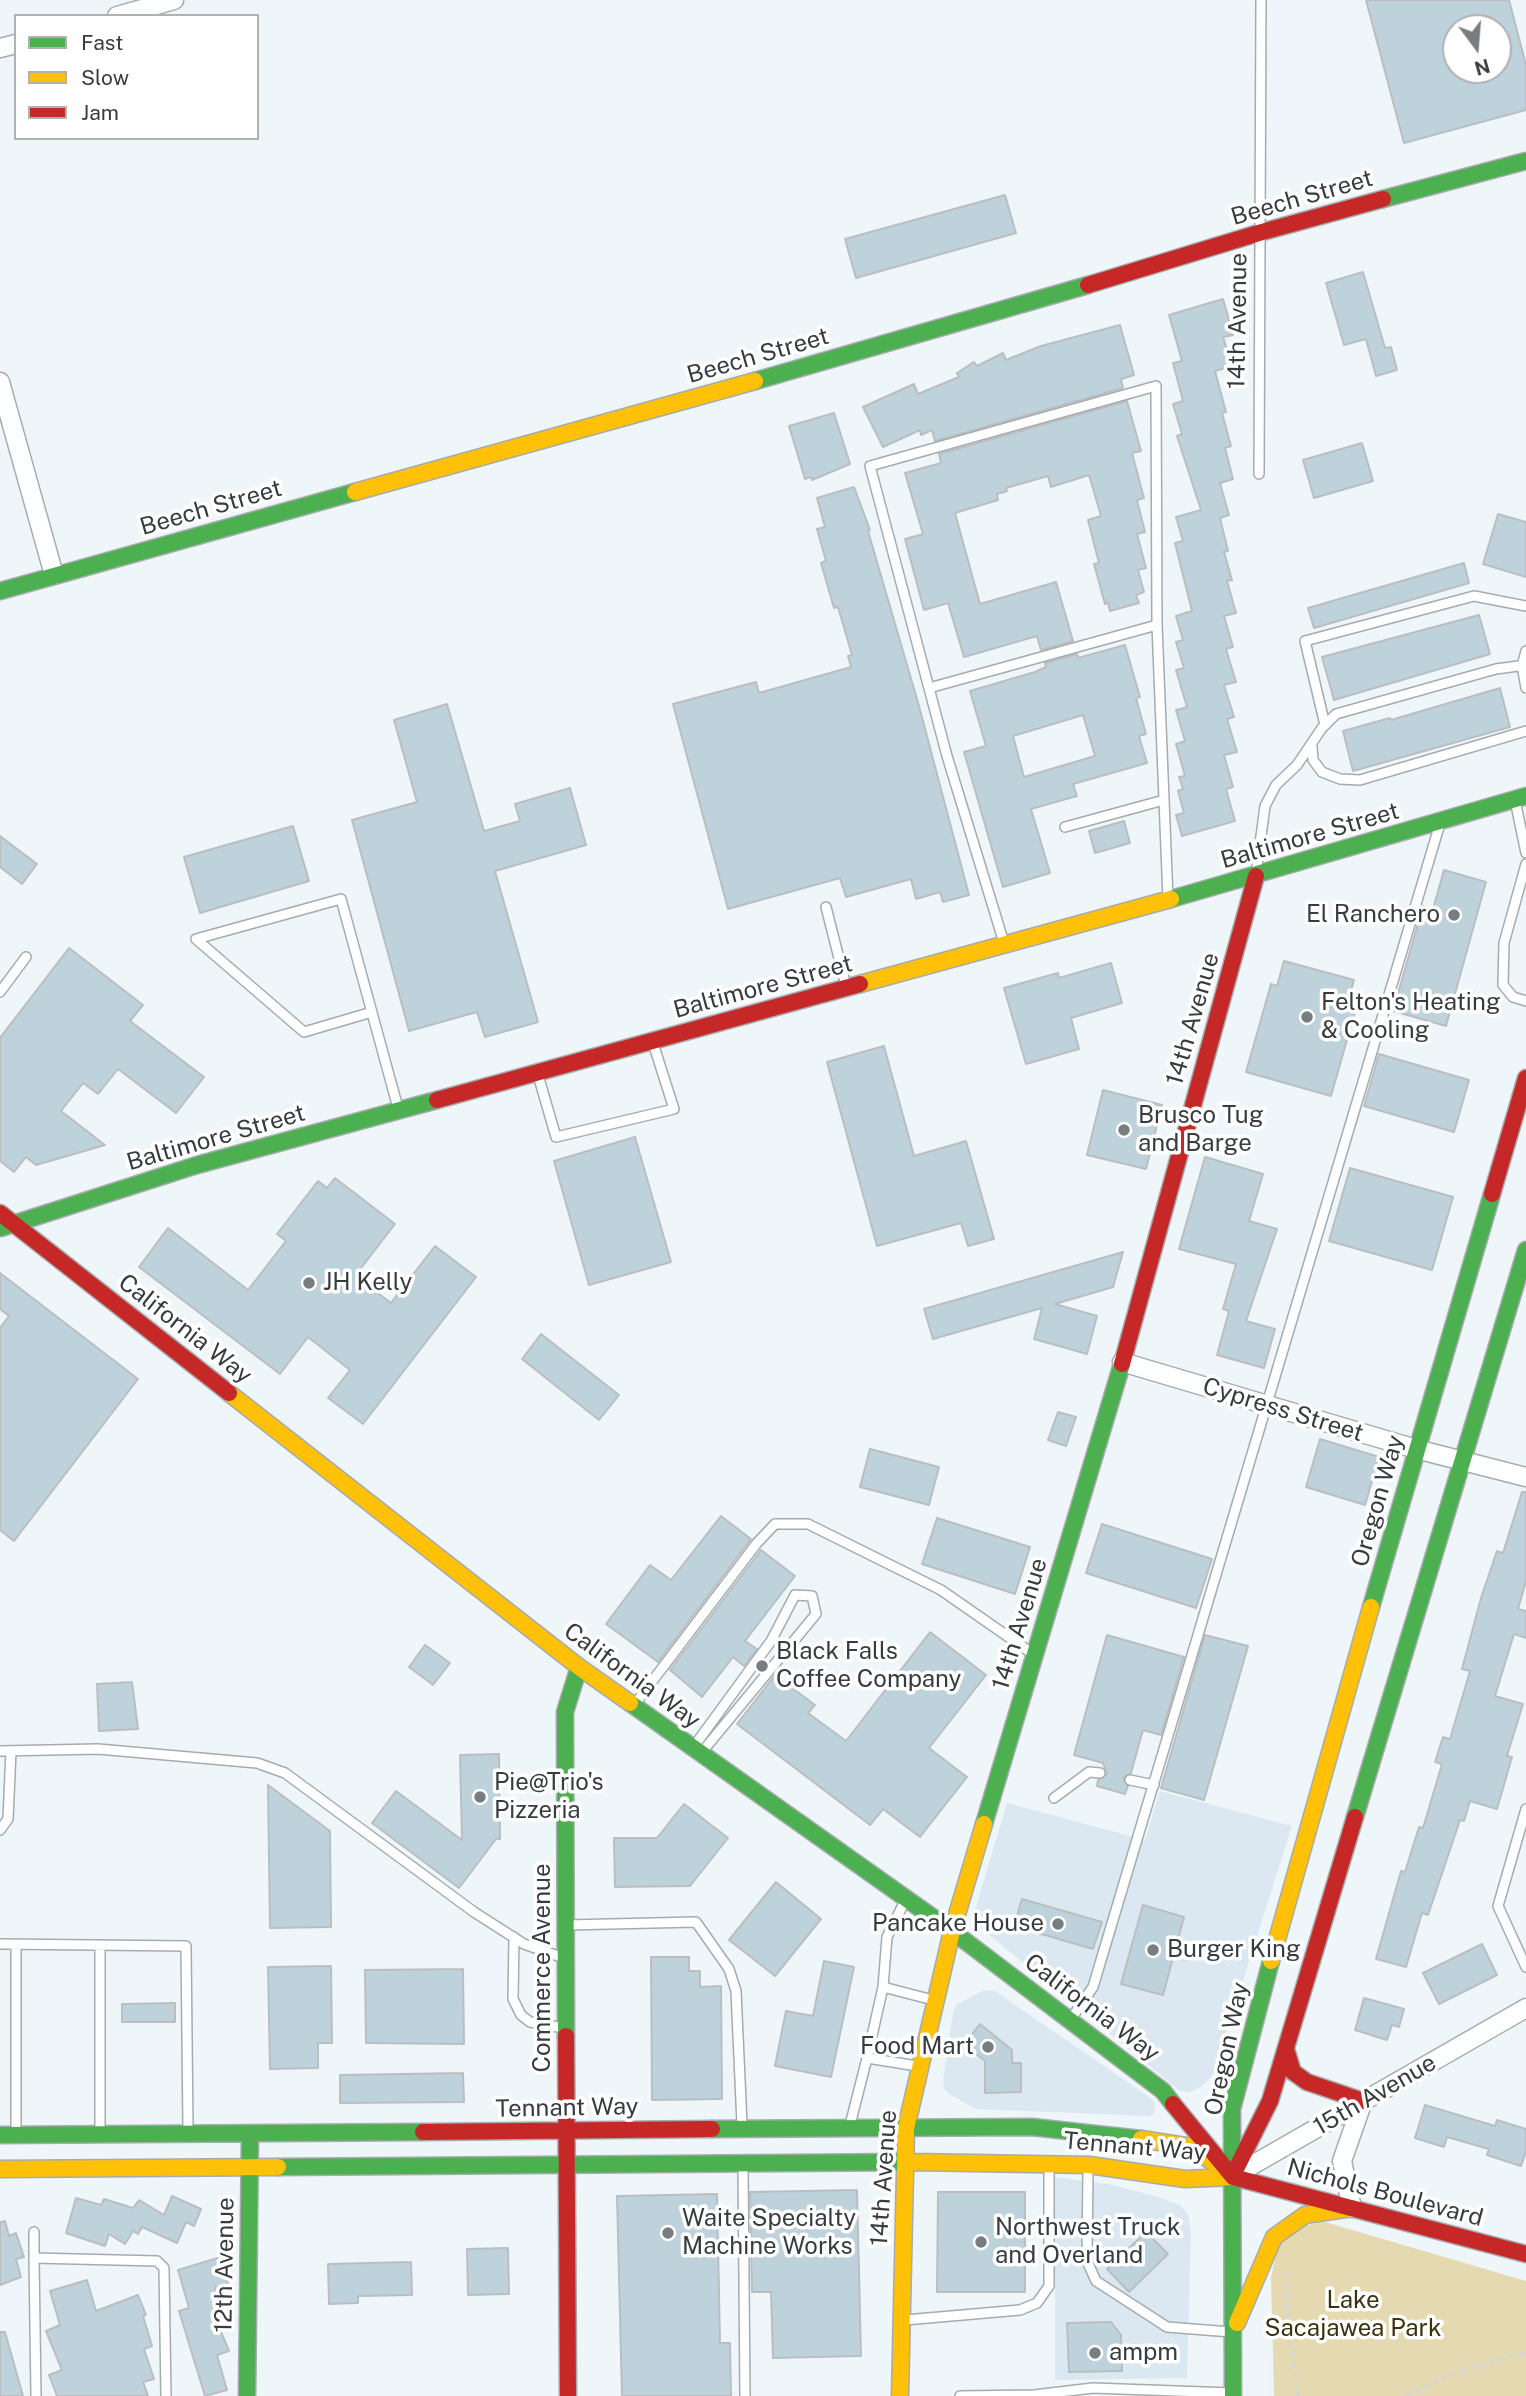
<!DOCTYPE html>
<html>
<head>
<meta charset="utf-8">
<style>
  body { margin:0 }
  #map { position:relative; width:1526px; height:2396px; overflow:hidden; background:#eff6fa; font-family:"Public Sans",sans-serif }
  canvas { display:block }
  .legend { position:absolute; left:14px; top:14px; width:245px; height:126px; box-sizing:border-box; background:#fff; border:2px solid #afb1b2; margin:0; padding:9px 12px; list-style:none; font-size:21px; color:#383c3f }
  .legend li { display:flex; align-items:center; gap:14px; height:35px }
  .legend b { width:35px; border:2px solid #afb1b2 }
  .north { position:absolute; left:1442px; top:14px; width:70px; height:70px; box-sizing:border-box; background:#fff; border:2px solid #afb1b2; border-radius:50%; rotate:164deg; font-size:19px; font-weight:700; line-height:28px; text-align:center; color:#383c3f }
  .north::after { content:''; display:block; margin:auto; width:24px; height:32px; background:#787d80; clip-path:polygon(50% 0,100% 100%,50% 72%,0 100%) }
</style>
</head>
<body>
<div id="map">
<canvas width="1526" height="2396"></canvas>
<ul class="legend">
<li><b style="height:9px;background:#4caf50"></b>Fast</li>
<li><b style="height:9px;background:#ffc107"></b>Slow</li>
<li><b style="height:9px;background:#c62828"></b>Jam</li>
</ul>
<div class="north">N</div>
</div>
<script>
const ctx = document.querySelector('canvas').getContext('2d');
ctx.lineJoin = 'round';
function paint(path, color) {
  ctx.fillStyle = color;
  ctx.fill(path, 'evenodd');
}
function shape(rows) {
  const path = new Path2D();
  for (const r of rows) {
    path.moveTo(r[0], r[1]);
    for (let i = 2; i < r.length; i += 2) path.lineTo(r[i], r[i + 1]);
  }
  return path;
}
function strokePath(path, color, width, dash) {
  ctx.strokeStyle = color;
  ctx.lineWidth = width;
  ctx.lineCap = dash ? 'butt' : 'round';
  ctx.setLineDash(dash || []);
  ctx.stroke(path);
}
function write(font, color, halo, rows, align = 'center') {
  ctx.font = font + ' "Public Sans",sans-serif';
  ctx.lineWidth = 7;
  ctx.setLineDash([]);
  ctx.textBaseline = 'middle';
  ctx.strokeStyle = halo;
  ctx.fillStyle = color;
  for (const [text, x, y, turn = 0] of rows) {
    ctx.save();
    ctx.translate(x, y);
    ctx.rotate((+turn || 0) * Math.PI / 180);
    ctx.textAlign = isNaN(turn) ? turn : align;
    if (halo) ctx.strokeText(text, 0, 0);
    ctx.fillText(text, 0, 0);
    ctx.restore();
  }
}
paint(shape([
  [1160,1791,1292,1826,1213,2075,1201,2087,1190,2092,1180,2091,977,1925,975,1910,1007,1803,1145,1840],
  [984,1990,995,1991,1152,2099,1156,2105,1154,2114,1148,2116,976,2109,949,2094,944,2089,943,2080,953,2013,956,2005],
  [1055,2177,1113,2185,1161,2198,1180,2205,1188,2214,1191,2230,1187,2378,1055,2380]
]), '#dbe8f1');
paint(shape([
  [1325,2222,1526,2281,1526,2396,1274,2396,1271,2277,1278,2246,1300,2226]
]), '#e4d9b1');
const building = shape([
  [1366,0,1509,0,1526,65,1526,110,1404,143,1366,0],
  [1456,28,1498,28,1498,70,1456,70,1456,28],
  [1005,195,1016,233,856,278,845,239,1005,195],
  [1363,272,1385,348,1391,347,1397,370,1376,376,1366,339,1344,345,1326,283,1363,272],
  [1223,299,1233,335,1223,337,1232,366,1215,371,1226,412,1222,413,1231,446,1225,448,1233,479,1220,483,1229,515,1220,518,1228,551,1224,552,1232,580,1227,581,1236,613,1224,616,1233,647,1226,649,1236,682,1224,685,1234,717,1227,719,1237,752,1224,755,1233,787,1226,789,1235,821,1182,836,1176,815,1184,813,1178,791,1183,789,1179,777,1185,776,1176,744,1185,741,1176,710,1187,707,1176,670,1184,668,1176,642,1183,640,1176,616,1192,611,1175,543,1183,541,1176,517,1201,510,1177,436,1182,434,1173,404,1183,401,1173,363,1182,361,1169,315,1223,299],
  [1120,325,1134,375,1121,379,1123,388,935,441,932,430,921,435,920,430,883,447,863,407,914,384,918,394,959,377,957,373,974,362,977,366,1003,353,1006,360,1041,346,1120,325],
  [1127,401,1141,451,1132,453,1144,498,1137,500,1145,532,1137,534,1146,568,1138,570,1144,592,1136,595,1139,603,1110,611,1108,603,1105,604,1094,564,1099,563,1088,520,1101,516,1089,475,1051,487,1048,476,1006,488,1007,491,997,494,998,500,955,513,980,604,1056,582,1073,641,1041,650,1037,636,964,657,948,603,924,610,905,539,923,534,905,473,941,463,939,454,1127,401],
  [834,413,850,464,812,480,811,477,805,479,789,426,834,413],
  [1362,443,1373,481,1314,498,1303,460,1362,443],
  [854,487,870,530,868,531,919,706,969,895,943,902,940,892,916,899,911,879,846,897,840,878,728,909,673,704,756,682,759,693,851,667,848,656,852,655,838,607,834,608,821,563,826,561,817,529,825,527,817,498,854,487],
  [1498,514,1526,522,1526,577,1483,564,1498,514],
  [1464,563,1469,583,1314,628,1308,608,1464,563],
  [1479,615,1490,654,1334,700,1322,657,1479,615],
  [1125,645,1140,697,1136,698,1146,734,1139,736,1147,763,1073,784,1077,796,1031,809,1050,873,1003,887,964,752,986,746,970,691,1035,672,1046,667,1045,663,1077,654,1078,658,1125,645],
  [1083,715,1095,756,1024,777,1013,736,1083,715],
  [1500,688,1510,727,1353,771,1343,731,1390,718,1391,720,1500,688],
  [447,704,484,831,520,821,515,804,570,788,586,845,495,871,538,1022,485,1037,477,1012,409,1031,352,820,417,802,394,720,447,704],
  [1124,821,1130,843,1095,853,1089,831,1124,821],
  [293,826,309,881,200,913,184,857,293,826],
  [0,836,37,864,22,884,0,867,0,836],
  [1444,870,1486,882,1446,1026,1393,1011,1423,906,1433,909,1444,870],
  [69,948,143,1005,130,1021,204,1077,176,1113,118,1069,98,1094,83,1083,61,1111,105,1145,36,1165,26,1157,14,1172,0,1161,0,1038,69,948],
  [1284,961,1354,980,1347,1005,1356,1008,1331,1096,1246,1072,1271,984,1277,986,1284,961],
  [1111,963,1122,1003,1071,1018,1079,1049,1026,1064,1004,988,1058,973,1059,978,1111,963],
  [884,1046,914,1156,966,1141,994,1239,968,1246,961,1223,877,1246,827,1062,884,1046],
  [1379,1054,1469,1080,1454,1132,1364,1106,1379,1054],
  [1103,1090,1162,1105,1146,1169,1087,1155,1103,1090],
  [635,1137,671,1262,589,1285,554,1161,635,1137],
  [1205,1157,1263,1174,1249,1221,1277,1229,1246,1321,1275,1329,1264,1368,1217,1355,1229,1311,1223,1309,1236,1264,1179,1249,1205,1157],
  [1350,1168,1453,1197,1432,1270,1329,1241,1350,1168],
  [335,1178,395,1224,355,1276,391,1303,435,1246,476,1277,363,1424,328,1398,350,1370,308,1337,280,1374,139,1267,168,1228,248,1290,286,1241,277,1234,318,1181,327,1188,335,1178],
  [1123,1252,1113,1287,1055,1304,1097,1316,1087,1354,1034,1339,1042,1308,933,1339,924,1309,1123,1252],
  [0,1273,138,1379,14,1541,0,1530,0,1328,9,1316,0,1309,0,1273],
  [541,1334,619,1395,599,1420,522,1359,541,1334],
  [1058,1412,1076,1417,1066,1446,1048,1440,1058,1412],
  [1320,1439,1379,1457,1365,1505,1306,1487,1320,1439],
  [870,1449,939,1467,929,1505,860,1487,870,1449],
  [1522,1492,1526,1492,1526,1581,1518,1609,1526,1611,1526,1638,1514,1634,1495,1696,1523,1704,1507,1756,1512,1757,1497,1809,1470,1801,1464,1821,1460,1820,1428,1915,1422,1913,1406,1967,1376,1959,1401,1871,1405,1872,1419,1827,1423,1828,1442,1764,1435,1762,1443,1737,1450,1739,1470,1671,1462,1669,1481,1598,1497,1551,1503,1553,1522,1492],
  [721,1516,751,1539,658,1662,606,1624,650,1565,671,1580,721,1516],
  [937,1518,1030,1547,1015,1594,922,1564,937,1518],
  [1102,1524,1212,1559,1196,1608,1086,1573,1102,1524],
  [761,1550,795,1576,745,1641,757,1649,744,1666,733,1657,702,1697,670,1670,761,1550],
  [930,1632,986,1675,929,1748,967,1777,920,1837,883,1809,870,1825,737,1724,775,1675,815,1705,808,1713,846,1741,930,1632],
  [1107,1635,1184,1657,1161,1735,1143,1730,1131,1773,1123,1778,1128,1786,1125,1794,1097,1786,1098,1780,1107,1774,1103,1763,1074,1755,1107,1635],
  [1205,1635,1248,1646,1204,1800,1161,1788,1205,1635],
  [425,1645,450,1663,433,1685,409,1667,425,1645],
  [132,1682,138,1729,99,1731,97,1684,132,1682],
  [499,1754,500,1839,496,1839,459,1888,372,1823,396,1791,462,1840,460,1755,499,1754],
  [268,1785,330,1831,331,1927,270,1928,268,1785],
  [684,1804,728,1838,690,1886,615,1887,614,1838,657,1838,684,1804],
  [776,1882,821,1919,775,1976,729,1940,776,1882],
  [1022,1899,1102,1922,1093,1949,1014,1926,1022,1899],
  [1143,1905,1184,1917,1163,1995,1121,1984,1143,1905],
  [1482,1944,1497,1975,1439,2004,1423,1973,1482,1944],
  [651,1957,689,1957,689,1971,700,1971,700,1987,721,1986,722,2099,652,2100,651,1957],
  [824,1961,854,1967,831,2077,775,2066,786,2011,813,2016,824,1961],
  [331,1966,332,2043,318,2043,318,2068,270,2069,268,1967,331,1966],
  [463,1969,464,2044,366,2043,365,1970,463,1969],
  [1364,1998,1404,2009,1399,2027,1392,2025,1387,2040,1355,2030,1364,1998],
  [175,2003,175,2022,122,2022,122,2004,175,2003],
  [980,2024,1012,2050,1012,2063,1021,2063,1021,2092,985,2093,985,2061,964,2044,980,2024],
  [463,2073,464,2102,340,2103,340,2075,463,2073],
  [1425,2105,1495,2126,1497,2120,1526,2129,1526,2151,1521,2166,1487,2155,1489,2149,1447,2137,1444,2147,1415,2138,1425,2105],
  [857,2190,861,2356,773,2358,771,2292,752,2292,750,2192,857,2190],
  [938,2192,1025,2192,1025,2292,937,2292,938,2192],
  [717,2194,720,2343,730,2343,731,2396,622,2396,617,2196,717,2194],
  [172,2196,201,2209,194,2226,186,2222,177,2243,142,2227,138,2234,133,2231,125,2244,109,2234,105,2246,66,2233,76,2198,101,2205,104,2199,133,2208,139,2200,164,2215,172,2196],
  [5,2221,9,2236,16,2233,24,2257,16,2259,21,2277,0,2285,0,2222,5,2221],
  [1146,2232,1168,2254,1129,2292,1107,2269,1146,2232],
  [508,2248,509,2294,468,2295,467,2249,508,2248],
  [221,2257,228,2284,215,2287,225,2320,217,2322,229,2351,217,2355,227,2390,205,2396,179,2311,189,2308,178,2270,221,2257],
  [411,2262,412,2295,358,2296,358,2303,329,2304,328,2264,411,2262],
  [87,2280,96,2311,138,2295,146,2315,143,2316,152,2346,144,2349,154,2379,143,2382,148,2396,57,2396,49,2375,62,2370,46,2331,60,2325,50,2291,87,2280],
  [1111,2322,1121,2335,1122,2371,1069,2372,1067,2323,1111,2322],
  [0,2332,5,2332,23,2396,0,2396,0,2332]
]);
paint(building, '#bed2dc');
strokePath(building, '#babec1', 2);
const lane = shape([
  [1259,474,1261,0],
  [1526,651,1522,666,1526,688],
  [929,688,1157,625],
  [1325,725,1305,641,1474,596,1526,606],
  [1312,746,1313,760,1322,772,1340,779,1360,780,1526,731],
  [1515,800,1526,853],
  [1065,827,1164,800],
  [1526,864,1504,943,1503,985,1513,997,1526,1001],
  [1256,874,1265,806,1276,785,1297,765,1322,728,1336,714,1496,669,1526,665],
  [826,907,846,986],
  [1004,943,947,756,870,466,1156,386,1157,625,1168,899],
  [0,992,26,957],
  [372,1012,304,1032,196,939,341,899,398,1108],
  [538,1075,556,1137,674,1109,653,1043],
  [635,1704,757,1543,775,1524,808,1524,941,1590,1033,1654],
  [695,1745,771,1641,795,1595,812,1596,816,1614,702,1752],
  [0,1751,98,1749,257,1763,285,1773,474,1912,524,1944,564,1958],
  [1130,1780,1154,1785],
  [1054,1798,1089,1772,1100,1773],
  [1526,1809,1498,1906,1526,1967],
  [0,1830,8,1819,11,1751],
  [567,1925,696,1922,729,1969,736,1991,742,2124],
  [514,1937,513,1999,521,2015,530,2022,564,2028],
  [0,1944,186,1946,188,2129],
  [100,1945,100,2130],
  [883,1987,887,1937,906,1899],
  [1071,2019,1093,1987,1439,827],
  [867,2058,883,1987,933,2000],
  [850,2125,867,2058,917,2066],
  [16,2130,16,1944],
  [743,2165,745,2396],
  [1088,2169,1087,2261,1096,2281,1167,2327,1231,2332],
  [34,2232,34,2258,157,2261,164,2268,166,2396],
  [34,2258,36,2396],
  [905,2320,1020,2310,1037,2303,1049,2286,1049,2168],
  [960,2396,1034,2395,1093,2388,1231,2393]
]);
const street = shape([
  [117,16,174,0],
  [0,48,16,44],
  [0,382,54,575],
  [1122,1362,1416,1449,1526,1477],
  [1235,2175,1526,2008],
  [1352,2208,1342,2161,1363,2101]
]);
const fast = shape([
  [1383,199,1526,161],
  [755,381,1088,285],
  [0,591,355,492],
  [1171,899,1526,796],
  [1,1228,197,1165,437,1100],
  [1371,1607,1492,1194],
  [630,1703,952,1931,1163,2091,1173,2104],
  [1355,1817,1526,1250],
  [984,1824,1122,1364],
  [566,2036,565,1712,579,1667],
  [712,2129,1032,2127,1141,2139],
  [0,2135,423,2132],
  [278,2167,913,2162],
  [247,2396,250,2134],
  [1233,2396,1232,2109,1271,1961]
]);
const slow = shape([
  [355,492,755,381],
  [860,984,1171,899],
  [229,1393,579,1667,630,1703],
  [1271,1961,1371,1607],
  [1141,2139,1192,2147,1233,2177],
  [913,2162,1089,2165,1185,2179,1233,2177],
  [0,2169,278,2167],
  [1237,2323,1274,2237,1305,2215,1352,2208],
  [900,2396,906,2128,952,1931,984,1824]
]);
const jam = shape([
  [1088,285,1262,232,1383,199],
  [437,1100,860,984],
  [1492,1194,1526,1078],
  [0,1213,229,1393],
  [1122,1364,1256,876],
  [566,2036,568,2396],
  [1286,2049,1293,2072,1307,2082,1363,2101],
  [1173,2104,1233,2177,1526,2254],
  [423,2132,712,2129],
  [1235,2171,1270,2101,1355,1817]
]);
strokePath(lane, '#a6abae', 12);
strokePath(street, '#a6abae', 21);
strokePath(fast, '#a6abae', 19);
strokePath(slow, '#a6abae', 19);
strokePath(jam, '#a6abae', 19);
strokePath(shape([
  [1286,2273,1288,2332,1298,2396],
  [1406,2396,1454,2373,1526,2352]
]), '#d4d6d7', 3.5, [5, 5]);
strokePath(lane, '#fdfefe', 9);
strokePath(street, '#fdfefe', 18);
strokePath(fast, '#4caf50', 16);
strokePath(slow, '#ffc107', 16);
strokePath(jam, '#c62828', 16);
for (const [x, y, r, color] of [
  [1454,915,7,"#787d80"],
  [1307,1017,7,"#787d80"],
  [1124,1130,7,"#787d80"],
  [309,1283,7,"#787d80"],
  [762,1666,7,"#787d80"],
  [480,1797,7,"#787d80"],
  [1058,1924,7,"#787d80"],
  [1153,1950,7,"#787d80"],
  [988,2047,7,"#787d80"],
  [668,2233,7,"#787d80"],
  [981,2242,7,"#787d80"],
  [1095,2353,7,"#787d80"]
]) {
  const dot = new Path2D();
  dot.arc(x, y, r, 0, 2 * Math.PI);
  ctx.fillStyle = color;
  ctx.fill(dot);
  strokePath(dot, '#fff', 2.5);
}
write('24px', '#383c3f', '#fff', [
  ["Beech Street",1302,198,-16],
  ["14th Avenue",1238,321,-89],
  ["Beech Street",758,356,-16],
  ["Beech Street",211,508,-16],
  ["Baltimore Street",1310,836,-16],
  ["Baltimore Street",763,987,-15],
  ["14th Avenue",1193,1019,-74],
  ["Baltimore Street",216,1138,-16],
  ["California Way",185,1329,38],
  ["Cypress Street",1283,1410,17],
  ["Oregon Way",1378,1501,-74],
  ["14th Avenue",1020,1624,-73],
  ["California Way",632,1676,36],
  ["Commerce Avenue",543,1968,-90],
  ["California Way",1092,2008,37],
  ["Oregon Way",1227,2049,-78],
  ["15th Avenue",1375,2095,-30],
  ["Tennant Way",567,2108,-1],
  ["Tennant Way",1135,2147,5],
  ["14th Avenue",884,2178,-86],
  ["Nichols Boulevard",1385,2193,15],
  ["12th Avenue",225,2265,-89]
]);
write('24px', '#383c3f', '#fff', [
  ["El Ranchero",1440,915,"right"],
  ["Felton's Heating",1321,1003],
  ["& Cooling",1321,1031],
  ["Brusco Tug",1138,1116],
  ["and Barge",1138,1144],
  ["JH Kelly",323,1283],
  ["Black Falls",776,1652],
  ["Coffee Company",776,1680],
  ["Pie@Trio's",494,1783],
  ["Pizzeria",494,1811],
  ["Pancake House",1044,1924,"right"],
  ["Burger King",1167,1950],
  ["Food Mart",974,2047,"right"],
  ["Waite Specialty",682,2219],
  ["Machine Works",682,2247],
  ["Northwest Truck",995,2228],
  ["and Overland",995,2256],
  ["ampm",1109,2353]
], 'left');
write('24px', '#3c310e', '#fff', [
  ["Lake",1353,2301],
  ["Sacajawea Park",1353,2329]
]);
</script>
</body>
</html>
